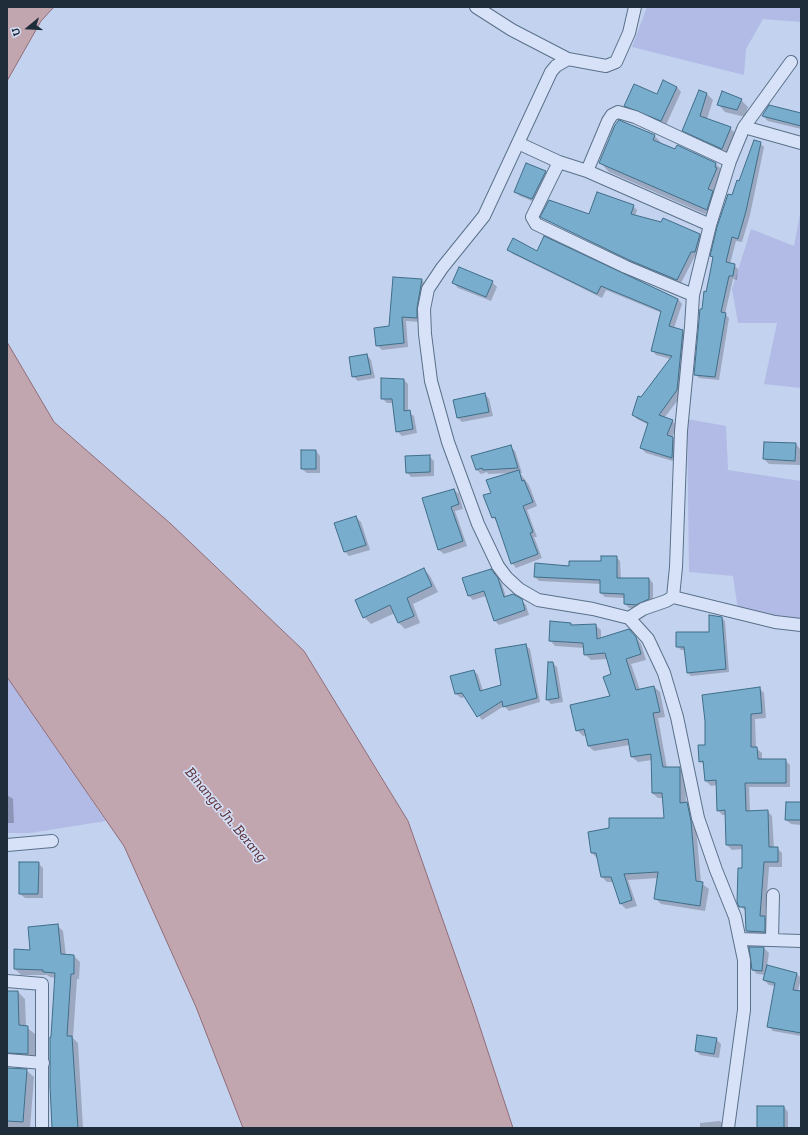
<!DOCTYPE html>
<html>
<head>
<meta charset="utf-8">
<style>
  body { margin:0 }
  #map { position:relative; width:808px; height:1135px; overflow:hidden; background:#c3d2ef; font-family:"Zilla Slab",serif }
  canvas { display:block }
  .frame { position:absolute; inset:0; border:8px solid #1e2d39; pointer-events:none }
  .north { position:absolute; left:8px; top:8px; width:40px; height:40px; -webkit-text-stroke:3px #d3def6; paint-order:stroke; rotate:252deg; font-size:11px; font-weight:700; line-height:16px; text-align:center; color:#1e2d39 }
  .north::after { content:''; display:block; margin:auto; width:14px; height:18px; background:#1e2d39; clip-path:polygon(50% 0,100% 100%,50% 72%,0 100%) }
</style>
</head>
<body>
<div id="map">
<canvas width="808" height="1135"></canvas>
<div class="frame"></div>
<div class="north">U</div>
</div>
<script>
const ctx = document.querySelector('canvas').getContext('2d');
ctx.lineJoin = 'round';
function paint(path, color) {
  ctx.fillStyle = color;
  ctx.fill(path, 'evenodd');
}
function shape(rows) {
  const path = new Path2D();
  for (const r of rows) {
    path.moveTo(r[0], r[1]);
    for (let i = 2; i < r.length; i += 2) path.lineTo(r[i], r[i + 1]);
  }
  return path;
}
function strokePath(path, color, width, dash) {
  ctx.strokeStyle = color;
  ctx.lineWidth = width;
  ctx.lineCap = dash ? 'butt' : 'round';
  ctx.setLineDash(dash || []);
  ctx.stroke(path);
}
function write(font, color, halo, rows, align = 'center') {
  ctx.font = font + ' "Zilla Slab",serif';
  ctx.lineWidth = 3.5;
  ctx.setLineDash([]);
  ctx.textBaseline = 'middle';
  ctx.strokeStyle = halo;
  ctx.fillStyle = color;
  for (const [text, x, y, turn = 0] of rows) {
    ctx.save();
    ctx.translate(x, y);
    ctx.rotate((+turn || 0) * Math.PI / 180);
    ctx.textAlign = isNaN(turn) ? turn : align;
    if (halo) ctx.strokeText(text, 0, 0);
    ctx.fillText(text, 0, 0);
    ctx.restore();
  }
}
paint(shape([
  [647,7,801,7,801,22,763,19,746,49,744,75,632,47],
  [801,209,801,388,764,384,777,323,738,323,732,289,751,229,794,246],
  [687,419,726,426,728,470,801,481,801,633,772,620,738,610,733,576,689,572],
  [7,677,106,821,30,833,7,833]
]), '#b1bbe5');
const water = shape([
  [7,7,54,7,41,21,7,81,7,7],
  [7,342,54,422,171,524,304,651,408,821,473,1006,513,1128,243,1128,196,1007,124,846,7,677,7,342]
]);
paint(water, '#c2a6af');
strokePath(water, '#906c76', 1);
paint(shape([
  [677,87,681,92,666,125,629,110,625,106],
  [699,92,707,94,713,100,707,119,730,128,736,134,728,154,690,136,683,130],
  [741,100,748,107,745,117,725,112,718,104],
  [801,114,801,129,768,121,763,116],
  [618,122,632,125,654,135,664,146,716,164,725,173,716,219,609,172,600,162],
  [760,143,764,147,750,215,742,242,736,241,730,264,734,265,738,269,737,280,733,279,725,314,729,318,719,380,699,378,695,374,703,310,714,258,711,256,733,196],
  [526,164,546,172,550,176,537,203,520,196,515,192],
  [633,206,637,210,635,216,700,234,704,238,698,256,695,256,681,283,634,264,546,220,542,217,590,215],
  [509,250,538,252,678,299,682,304,674,328,683,331,687,336,682,395,664,418,672,421,677,425,672,438,677,443,676,462,646,453,641,448,649,425,637,419,633,415,641,398,671,359,656,355,652,350,662,313,606,290,602,298,513,254],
  [422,280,426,285,421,322,406,321,408,347,382,350,377,345],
  [492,282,497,287,491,301,458,288,454,283],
  [367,355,371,360,375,378,358,381,353,376],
  [404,380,408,384,408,412,414,416,417,433,402,436,397,431,393,403,387,403,382,398],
  [485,394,489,399,493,416,462,422,458,418],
  [796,444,800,449,800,465,769,464,764,459],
  [510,446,515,451,522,473,520,473,529,485,537,506,527,510,537,537,534,537,542,558,516,568,512,563,497,522,493,517,492,493,509,473,488,474,487,472,481,474,476,469],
  [316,451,320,456,320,473,307,473,302,469],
  [429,456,434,461,434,476,411,477,407,472],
  [454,490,459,494,463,509,455,511,467,546,444,554,439,550],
  [356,517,361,522,370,550,349,556,345,552],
  [616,557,620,561,621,579,649,579,653,583,653,603,641,608,629,608,625,604,625,598,605,597,601,593,601,584,539,581,535,577,570,567,602,562],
  [424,569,430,576,438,592,413,604,420,623,405,629,398,622,395,613,371,624,364,617,356,601],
  [493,573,502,584,506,597,521,600,526,605,529,615,499,625,494,620,486,596,473,600,468,595],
  [722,618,725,621,729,672,691,676,688,673,686,650,681,650,677,646,710,633],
  [570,624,573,626,595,625,601,630,601,639,635,636,641,644,646,660,631,664,640,690,654,687,660,692,665,717,658,718,667,768,679,768,685,774,686,803,692,809,696,827,701,883,709,889,705,911,661,904,655,898,658,878,628,880,637,906,626,909,620,903,614,882,607,882,602,877,598,859,592,853,589,832,665,819,664,798,658,798,652,793,652,760,638,762,632,757,630,745,594,751,588,746,587,735,583,736,577,730,611,696,613,674,608,659,591,660,585,654,585,648,555,646,550,640],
  [525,645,530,649,540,702,509,711,504,706,482,720,466,697,461,698,456,694,452,677,474,671,478,675,483,691,502,686],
  [549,663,552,663,557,667,563,702,551,704,547,700],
  [759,688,764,693,766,718,755,719,756,748,762,753,762,760,785,760,790,765,790,787,749,787,750,812,767,811,772,816,774,848,777,848,782,853,782,867,769,867,765,918,770,922,769,937,752,936,747,931,746,911,740,906,743,849,732,850,727,845,726,815,722,815,718,810,717,785,711,786,706,781,704,765,700,761,706,746],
  [7,795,13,799,14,823,7,823],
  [801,803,801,825,791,824,786,820],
  [38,863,43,868,43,898,25,898,20,894],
  [57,925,63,931,66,956,74,956,80,962,79,979,77,979,73,1038,78,1043,83,1128,53,1128,52,1038,56,978,50,977,47,975,21,975,15,969],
  [750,948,764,948,769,953,767,966,796,973,801,978,798,991,801,992,801,1036,773,1031,768,1026,775,986,769,985,764,980,766,975,757,974,752,969],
  [7,992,18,992,25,999,26,1027,35,1034,35,1061,11,1060,7,1066],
  [716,1039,721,1044,719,1058,700,1055,696,1051],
  [7,1068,26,1070,34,1077,30,1128,7,1127],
  [784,1107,788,1112,788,1128,758,1128],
  [720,1121,724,1125,724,1128,700,1128,700,1123]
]), '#0003');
const building = shape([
  [663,80,677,87,661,121,624,106,634,84,657,94,663,80],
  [699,90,707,93,700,116,731,127,722,149,682,131,699,90],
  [722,91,742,99,737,110,717,105,722,91],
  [769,105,801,113,801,126,762,116,769,105],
  [619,120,655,135,653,140,675,149,677,145,716,163,715,167,717,168,708,189,713,191,707,210,599,163,615,125,619,120],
  [754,140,761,142,746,211,738,239,732,237,726,262,735,264,733,276,729,276,721,312,726,313,715,377,694,375,700,309,702,309,704,291,706,292,710,273,713,257,710,256,717,227,728,194,732,195,737,180,739,181,754,140],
  [526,163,546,171,532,199,514,192,526,163],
  [597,192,634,205,631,214,661,222,663,218,700,234,695,252,691,252,677,280,629,260,540,217,549,200,589,214,597,192],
  [544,236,678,299,669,326,683,330,677,390,659,415,673,420,667,435,673,437,672,458,640,448,648,423,632,415,638,396,641,397,672,356,651,351,661,311,601,286,597,294,507,250,513,238,537,251,544,236],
  [459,267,493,281,486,297,452,283,459,267],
  [393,277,422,279,417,308,417,318,402,317,404,343,376,346,374,328,389,326,393,277],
  [367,354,371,374,352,377,349,357,367,354],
  [381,378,404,379,404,411,410,410,413,429,396,432,392,399,381,399,381,378],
  [485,393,489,412,457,418,453,400,485,393],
  [764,442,796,443,795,461,763,459,764,442],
  [511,445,518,468,483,470,482,468,476,470,471,456,511,445],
  [301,450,316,450,316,469,301,469,301,450],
  [430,455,430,472,406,473,405,456,430,455],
  [519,470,522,481,524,480,533,502,523,506,533,532,530,533,538,554,511,564,495,517,492,518,483,495,491,493,486,480,519,470],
  [454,489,459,504,451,507,463,541,438,550,422,498,454,489],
  [356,516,366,545,344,552,334,523,356,516],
  [601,556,617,556,617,578,649,578,649,599,636,605,624,604,624,594,600,593,600,580,534,577,535,563,569,566,569,561,601,561,601,556],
  [424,568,432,586,407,598,414,616,398,623,390,605,363,618,355,600,424,568],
  [491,569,498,578,504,597,513,594,522,599,525,610,494,621,484,591,468,596,462,578,491,569],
  [709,615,722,617,726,669,687,673,684,647,676,647,676,632,709,632,709,615],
  [550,621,571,623,571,625,596,624,597,639,629,629,636,637,641,654,626,659,636,690,654,686,660,712,653,713,663,767,680,767,680,803,687,802,691,821,696,881,703,882,700,906,654,899,658,872,624,874,632,900,620,904,611,877,601,877,596,853,591,853,588,832,609,828,609,818,664,818,662,793,652,793,651,754,631,757,628,739,588,746,584,729,576,731,570,705,610,696,603,677,611,674,605,653,584,655,583,643,549,641,550,621],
  [526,644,537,698,503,707,502,701,477,717,462,693,455,694,450,676,474,670,480,691,501,685,495,649,526,644],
  [548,662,553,662,559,698,546,700,548,662],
  [760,687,762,713,751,714,751,747,757,747,758,759,786,759,786,783,745,783,746,811,768,810,769,847,778,847,778,862,764,862,760,916,765,916,765,932,746,931,745,907,739,907,737,902,738,868,742,868,742,845,726,845,725,810,717,811,716,780,705,781,703,761,699,762,698,745,705,745,705,721,702,695,760,687],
  [786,802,801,802,801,820,785,820,786,802],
  [19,862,39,862,38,894,19,894,19,862],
  [58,924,61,954,74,955,74,974,71,974,67,1036,72,1036,78,1128,52,1128,50,1086,50,1037,51,1037,55,973,43,972,43,970,14,969,14,949,30,950,28,927,58,924],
  [749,947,764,947,762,971,752,970,749,947],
  [767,965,797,973,793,990,801,991,801,1033,767,1027,775,983,763,980,767,965],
  [7,991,18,991,19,1025,28,1026,28,1054,7,1053,7,991],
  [697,1035,717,1038,714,1054,695,1051,697,1035],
  [7,1068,27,1069,23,1122,7,1121,7,1068],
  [757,1106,784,1106,784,1128,757,1128,757,1106]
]);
paint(building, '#79adcd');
strokePath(building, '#3f6e89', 1);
const minor = shape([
  [476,7,512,30,568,59],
  [635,7,629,33,616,62,606,66,568,59,556,66,551,72,484,216,442,268,428,289,424,309,425,334,431,381,448,442,478,524,498,566,507,578,519,589,538,600,593,609,629,618,648,639,664,673,677,717,698,818,716,870,735,917,744,960,744,1010,728,1128],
  [744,127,801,143],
  [518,143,559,162,587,171,710,225],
  [559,162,532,217,536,224,626,267,693,295],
  [587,171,608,121,612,115,618,112,635,117,730,161],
  [673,597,775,622,801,625],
  [629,618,643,609,666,601,673,597,676,567,681,431,691,327,693,295,710,225,730,161,744,127,791,62],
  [7,845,52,841],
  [740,939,801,941],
  [772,939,773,895],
  [7,981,42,984,42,1128],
  [7,1060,43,1063]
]);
strokePath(minor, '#5a7289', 14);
strokePath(minor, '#d7e2f9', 12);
write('italic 15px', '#592d31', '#d3def6', [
  ["Binanga Jn. Berang",226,815,50]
]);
</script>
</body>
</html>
